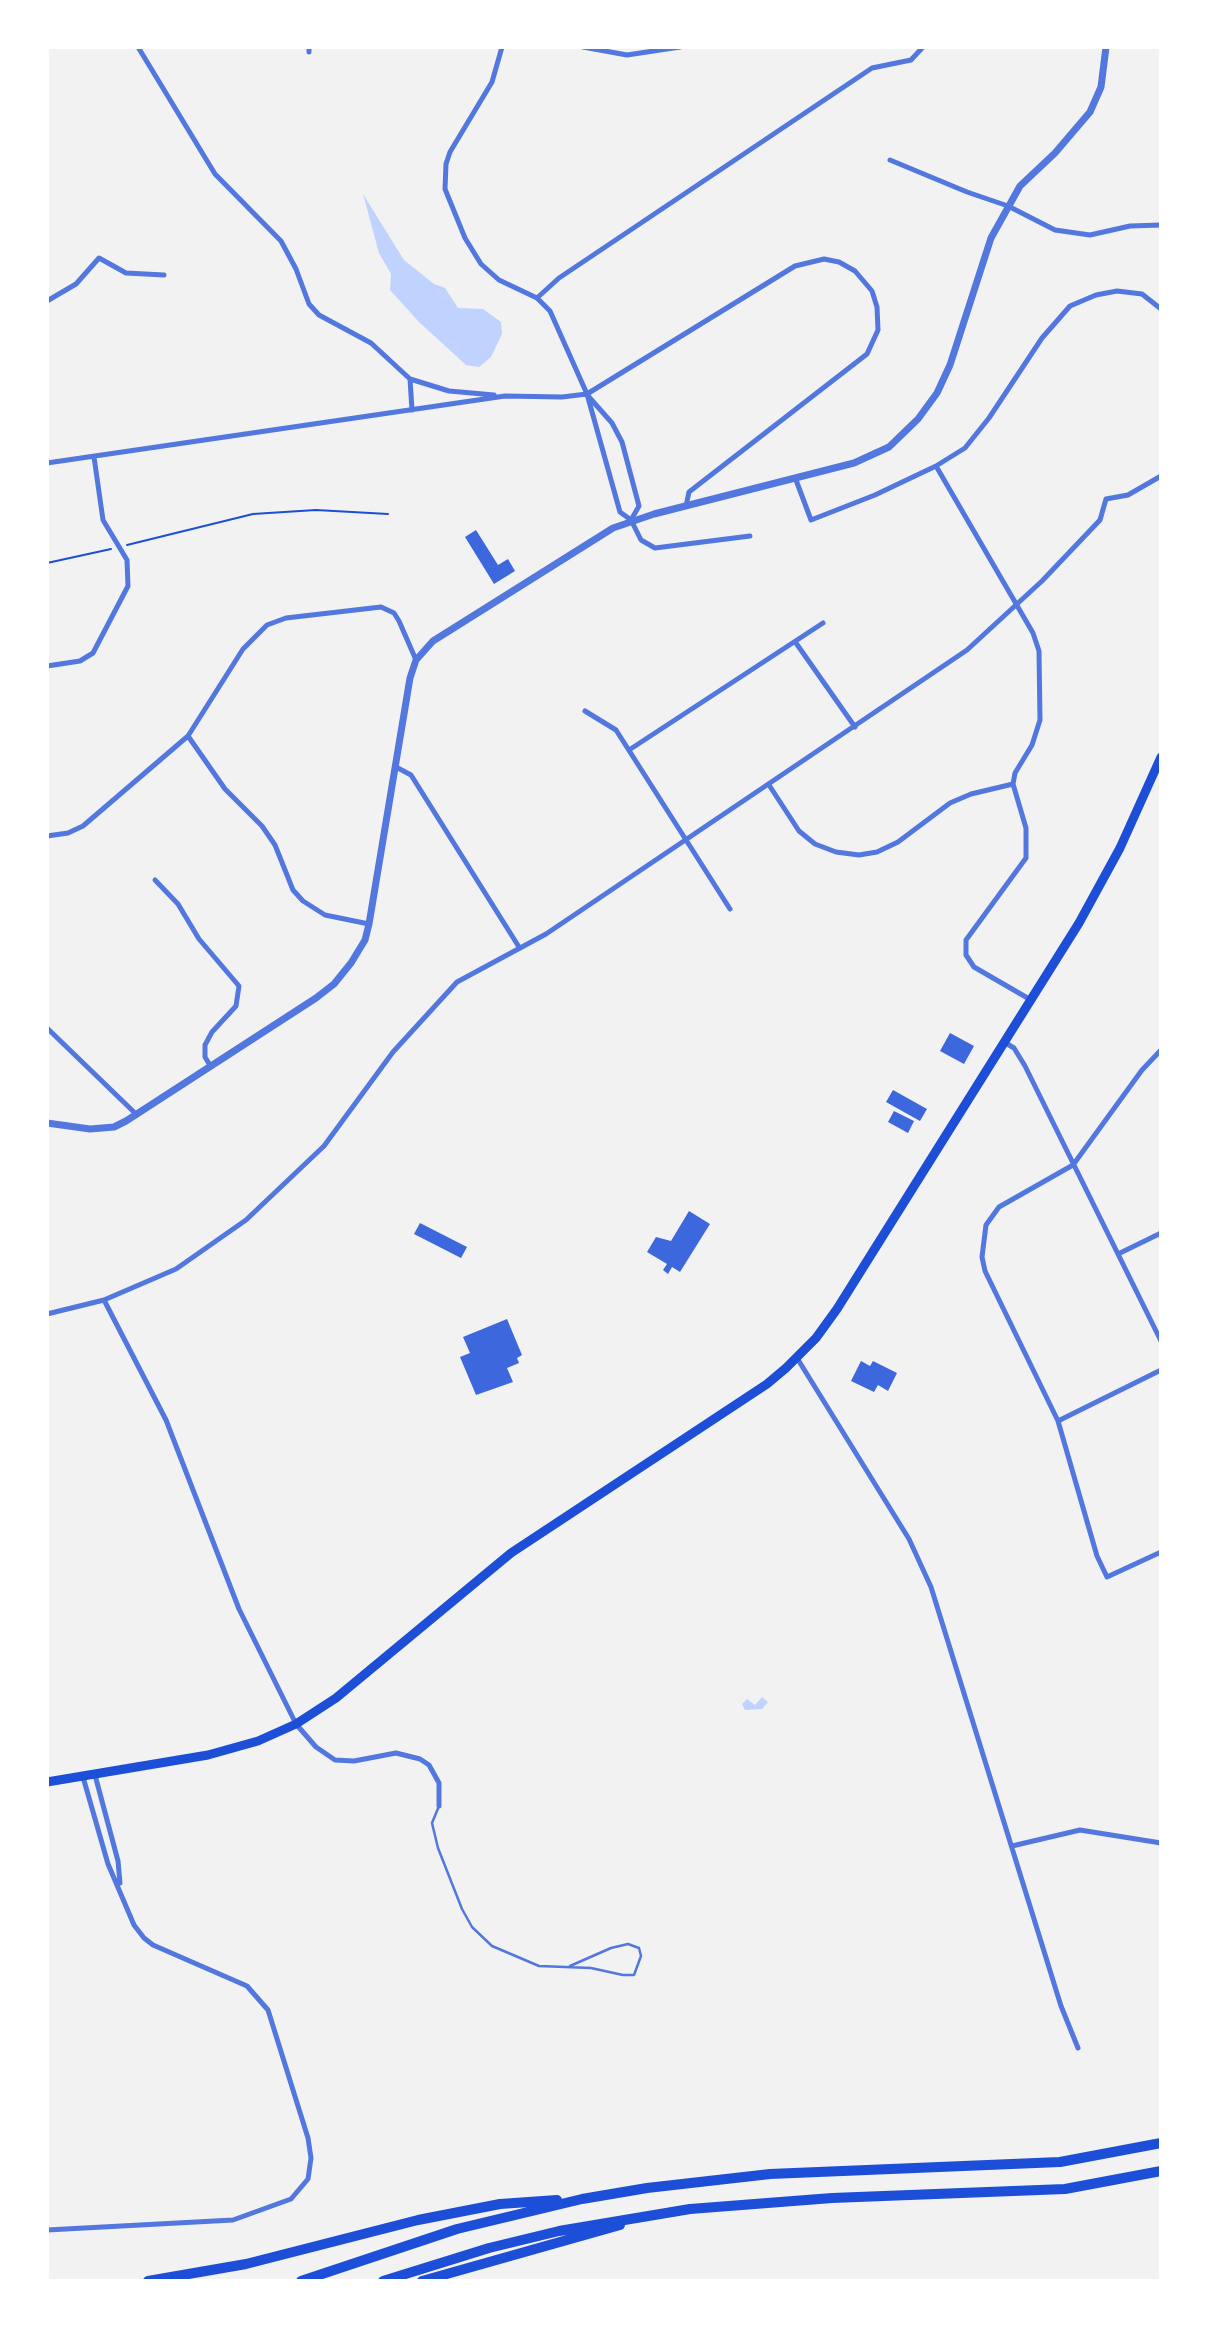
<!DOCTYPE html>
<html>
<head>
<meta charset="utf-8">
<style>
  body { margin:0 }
  #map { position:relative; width:1208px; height:2328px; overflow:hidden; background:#f2f2f2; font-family:"Public Sans",sans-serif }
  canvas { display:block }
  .frame { position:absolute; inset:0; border:49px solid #fff; pointer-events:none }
</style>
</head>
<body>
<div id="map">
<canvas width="1208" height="2328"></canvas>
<div class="frame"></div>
</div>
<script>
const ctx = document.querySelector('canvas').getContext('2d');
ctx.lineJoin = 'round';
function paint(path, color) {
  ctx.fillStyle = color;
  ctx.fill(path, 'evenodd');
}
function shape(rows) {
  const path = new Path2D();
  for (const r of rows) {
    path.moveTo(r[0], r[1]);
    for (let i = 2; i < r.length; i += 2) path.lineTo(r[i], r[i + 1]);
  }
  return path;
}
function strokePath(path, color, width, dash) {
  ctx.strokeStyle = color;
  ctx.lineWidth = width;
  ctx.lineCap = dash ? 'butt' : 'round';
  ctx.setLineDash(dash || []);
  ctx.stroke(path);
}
paint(shape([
  [363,194,404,260,434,284,445,288,458,308,483,309,501,322,502,334,491,357,479,367,466,365,419,322,390,290,391,274,379,253],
  [762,1697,768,1702,762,1709,745,1710,742,1704,747,1699,755,1705]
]), '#bfd3fe');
paint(shape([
  [476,530,498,565,508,559,515,571,494,584,465,537],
  [950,1033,974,1046,964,1064,940,1051],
  [893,1090,927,1109,920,1121,886,1102],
  [894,1111,914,1121,908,1133,888,1122],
  [689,1211,710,1224,680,1272,672,1267,668,1274,663,1270,667,1264,647,1252,656,1237,671,1241],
  [420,1223,467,1247,461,1258,414,1234],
  [507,1319,522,1355,517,1358,519,1363,507,1368,513,1382,476,1395,460,1357,470,1353,463,1337],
  [861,1361,870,1366,873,1361,897,1373,888,1391,878,1385,874,1392,851,1381]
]), '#3d67dc');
strokePath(shape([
  [127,545,253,514,316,510,388,514],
  [47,563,111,549]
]), '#1d4ed8', 2);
strokePath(shape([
  [439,1806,432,1823,438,1848,462,1909,472,1927,492,1946,539,1966,591,1968,623,1975,634,1975,641,1956,639,1948,628,1944,611,1948,570,1966]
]), '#5277de', 2.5);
strokePath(shape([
  [138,47,215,174,281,241,296,269,309,304,319,315,371,343,410,379,449,391,494,395],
  [309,47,309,52],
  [502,47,492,82,450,152,446,164,445,189,465,238,481,264,499,280,537,298,550,311,587,394,620,512,631,520],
  [583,47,627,55,680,47],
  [890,160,967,192,1008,206,1055,230,1090,235,1130,226,1161,225],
  [537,298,559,278,872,68,911,60,923,47],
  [47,301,76,284,99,258,126,273,164,275],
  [410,379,412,410],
  [589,397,612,423,622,442,639,506,631,520],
  [47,463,505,396,562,397,587,394,795,266,824,259,839,262,855,271,872,291,877,307,878,330,867,354,689,492,686,506],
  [936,466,1033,633,1039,651,1040,720,1032,745,1015,773,1013,784,1026,828,1026,858,966,940,966,955,974,967,1031,1000],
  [796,480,811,520,875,495,936,466,965,448,989,418,1042,338,1070,306,1096,295,1117,291,1142,294,1161,309],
  [631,520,641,540,655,548,750,536],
  [796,643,855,727],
  [47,666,80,661,93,653,128,586,127,560,103,520,94,457],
  [585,711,616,730,730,909],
  [188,736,225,789,262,826,275,845,293,890,303,901,325,915,369,924],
  [629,750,823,623],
  [396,767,411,775,519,947],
  [769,785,799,831,815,844,836,852,859,855,877,852,898,842,950,803,971,794,1013,784],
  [47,836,68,833,83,826,188,736,243,649,267,625,286,618,381,607,394,613,399,621,416,660],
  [155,880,178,904,199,939,239,986,236,1006,212,1032,205,1045,205,1057,211,1067],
  [47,1028,137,1115],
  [1004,1042,1014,1048,1025,1066,1161,1341],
  [1161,1050,1142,1070,1073,1165,999,1207,986,1225,982,1257,985,1271,1058,1421,1097,1556,1107,1577,1161,1552],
  [1118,1254,1161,1233],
  [104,1300,166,1420,239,1609,296,1724,316,1747,335,1760,354,1761,396,1753,420,1759,429,1765,439,1783,439,1806],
  [47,1314,104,1300,176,1269,246,1220,324,1146,393,1052,457,982,546,934,967,650,1042,581,1100,520,1106,499,1128,495,1161,476],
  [797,1358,909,1539,931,1587,1061,2006,1078,2048],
  [1058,1421,1161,1370],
  [95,1775,118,1861,120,1883],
  [1012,1846,1080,1830,1161,1843],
  [47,2230,233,2220,291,2199,308,2179,311,2158,308,2138,268,2010,247,1986,153,1945,144,1938,134,1925,108,1864,83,1777]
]), '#5277de', 5);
strokePath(shape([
  [47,1123,90,1129,114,1127,126,1121,316,998,334,984,351,963,365,940,369,924,410,678,416,660,433,641,613,528,654,514,854,463,889,447,918,419,937,393,950,365,991,238,1020,186,1055,153,1090,112,1101,87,1106,47]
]), '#5277de', 7);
strokePath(shape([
  [47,1782,208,1755,258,1741,296,1724,336,1698,511,1553,767,1384,786,1368,816,1338,837,1309,1079,923,1120,848,1161,757]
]), '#1d4ed8', 9);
strokePath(shape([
  [148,2281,246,2264,418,2220,500,2204,557,2200],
  [301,2281,457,2229,582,2199,647,2188,770,2174,1060,2162,1161,2143],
  [383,2281,489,2248,559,2231,690,2209,832,2198,1065,2189,1161,2171],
  [422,2281,620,2225]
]), '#1d4ed8', 10);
</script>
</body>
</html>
